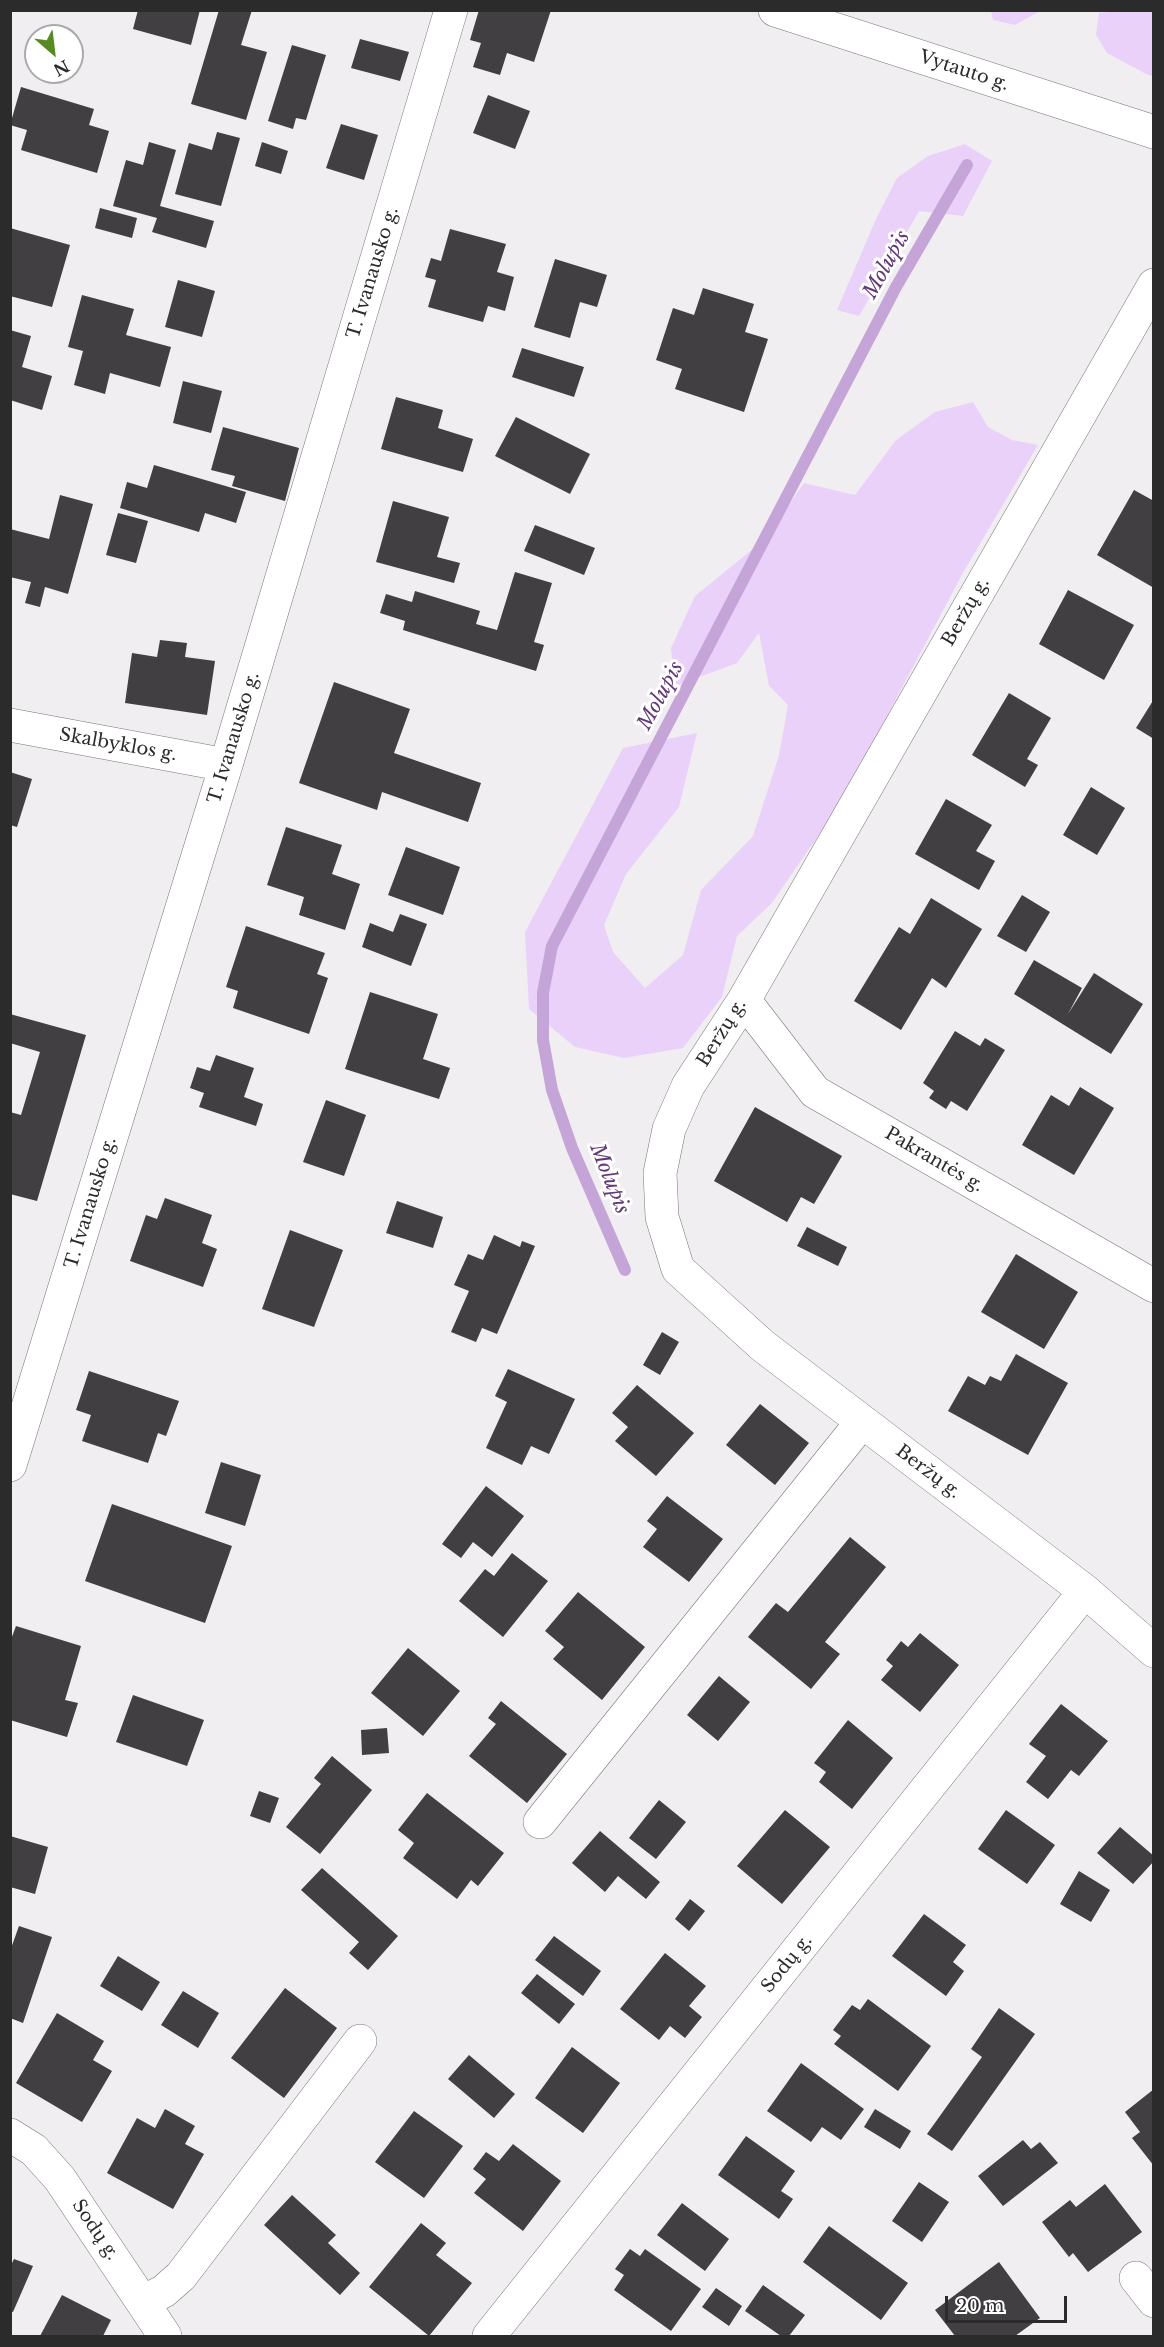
<!DOCTYPE html>
<html>
<head>
<meta charset="utf-8">
<style>
  body { margin:0 }
  #map { position:relative; width:1164px; height:2347px; overflow:hidden; background:#f1eef2; font-family:"Libre Baskerville",serif }
  canvas { display:block }
  .frame { position:absolute; inset:0; border:12px solid #2c2b2c; pointer-events:none }
  .north { position:absolute; left:24px; top:24px; width:60px; height:60px; box-sizing:border-box; background:#fff; border:2px solid #abaaab; border-radius:50%; rotate:152deg; font-size:16px; font-weight:700; line-height:24px; text-align:center; color:#2c2b2c }
  .north::after { content:''; display:block; margin:auto; width:21px; height:27px; background:#568b24; clip-path:polygon(50% 0,100% 100%,50% 72%,0 100%) }
  .scale { position:absolute; left:945px; top:2296px; width:122px; height:27px; box-sizing:border-box; border:3px solid #2c2b2c; border-top:0; padding-left:8px; font-size:18px; line-height:21px; white-space:nowrap; color:#2c2b2c; -webkit-text-stroke:4px #fff; paint-order:stroke }
</style>
</head>
<body>
<div id="map">
<canvas width="1164" height="2347"></canvas>
<div class="frame"></div>
<div class="north">N</div>
<div class="scale">20 m</div>
</div>
<script>
const ctx = document.querySelector('canvas').getContext('2d');
ctx.lineJoin = 'round';
function paint(path, color) {
  ctx.fillStyle = color;
  ctx.fill(path, 'evenodd');
}
function shape(rows) {
  const path = new Path2D();
  for (const r of rows) {
    path.moveTo(r[0], r[1]);
    for (let i = 2; i < r.length; i += 2) path.lineTo(r[i], r[i + 1]);
  }
  return path;
}
function strokePath(path, color, width, dash) {
  ctx.strokeStyle = color;
  ctx.lineWidth = width;
  ctx.lineCap = dash ? 'butt' : 'round';
  ctx.setLineDash(dash || []);
  ctx.stroke(path);
}
function write(font, color, halo, rows, align = 'center') {
  ctx.font = font + ' "Libre Baskerville",serif';
  ctx.lineWidth = 6;
  ctx.setLineDash([]);
  ctx.textBaseline = 'middle';
  ctx.strokeStyle = halo;
  ctx.fillStyle = color;
  for (const [text, x, y, turn = 0] of rows) {
    ctx.save();
    ctx.translate(x, y);
    ctx.rotate((+turn || 0) * Math.PI / 180);
    ctx.textAlign = isNaN(turn) ? turn : align;
    if (halo) ctx.strokeText(text, 0, 0);
    ctx.fillText(text, 0, 0);
    ctx.restore();
  }
}
paint(shape([
  [1131,10,1153,11,1153,76,1146,74,1107,53,1096,35,1099,13],
  [991,11,991,10,1040,11,1015,25,993,20],
  [965,144,992,161,963,216,919,211,859,316,837,310,876,219,897,178,928,156],
  [973,402,988,427,1012,440,1038,445,964,571,839,806,771,904,737,936,722,997,683,1048,624,1058,575,1047,529,1009,525,932,623,748,697,733,679,807,626,874,604,925,613,952,645,988,683,955,701,890,753,836,779,755,788,705,769,686,759,633,737,663,675,686,671,648,695,596,765,539,804,483,855,495,896,440,935,412]
]), '#ead1f9');
strokePath(shape([
  [625,1270,572,1148,552,1090,543,1040,543,993,552,946,896,287,967,165]
]), '#c5a5d8', 12);
paint(shape([
  [138,10,200,10,191,45,133,29],
  [219,10,252,10,241,45,267,52,246,120,191,104],
  [479,10,551,10,534,62,507,53,500,75,473,67,481,43,470,40],
  [360,39,409,52,400,81,351,68],
  [292,45,326,55,306,120,296,118,293,129,268,121],
  [21,87,94,109,89,125,109,131,97,173,21,150,27,130,10,125],
  [488,95,530,111,515,149,473,133],
  [341,124,378,135,364,180,326,168],
  [217,132,240,138,221,206,175,194,189,143,212,150],
  [149,142,176,150,160,206,214,221,206,248,152,232,157,218,113,206,126,160,143,165],
  [262,142,288,151,281,174,255,166],
  [100,208,137,218,132,238,95,228],
  [10,228,70,245,52,307,10,296],
  [450,229,506,244,497,272,514,277,505,311,488,306,483,322,428,307,436,280,425,277,431,258,441,261],
  [555,259,607,275,597,307,580,302,570,338,534,327],
  [178,280,215,291,202,337,165,327],
  [703,288,754,304,745,332,768,339,744,412,675,389,682,369,656,360,673,308,694,315],
  [82,295,134,309,126,335,171,347,160,387,110,373,105,394,74,385,83,351,68,347],
  [10,330,31,336,22,367,52,376,42,410,10,400],
  [522,348,584,367,574,397,512,377],
  [183,381,222,391,211,433,173,423],
  [396,397,443,410,438,428,473,439,463,472,381,449],
  [516,417,590,454,570,494,495,456],
  [223,427,299,448,285,501,232,486,235,476,211,470],
  [154,465,246,492,236,523,205,513,199,532,120,508,127,482,147,488],
  [1134,490,1154,501,1154,588,1097,555],
  [60,495,93,504,68,594,45,587,40,607,25,603,31,582,10,577,10,529,49,539],
  [393,501,449,517,437,557,460,563,454,583,376,562],
  [118,513,148,521,136,563,106,555],
  [535,525,595,548,584,575,524,551],
  [515,572,552,583,534,642,544,645,536,671,403,630,405,621,380,613,386,594,412,602,415,591,480,611,476,624,497,630],
  [1068,590,1134,625,1104,680,1039,644],
  [160,640,187,643,185,657,215,661,207,715,125,703,132,653,157,657],
  [334,682,410,709,394,753,481,783,468,822,382,792,377,810,299,783],
  [1009,693,1051,718,1027,759,1038,765,1025,787,972,755],
  [1154,699,1154,739,1136,728],
  [10,772,32,779,17,827,10,825],
  [1091,787,1125,808,1097,855,1063,835],
  [946,799,992,825,976,851,995,861,979,890,915,854],
  [286,827,342,845,332,874,360,884,345,930,299,915,304,897,267,885],
  [406,847,460,867,443,915,388,895],
  [1022,895,1050,912,1026,952,997,936],
  [931,898,982,929,946,988,932,978,901,1030,854,1001,899,927,910,934],
  [400,914,427,924,411,966,362,947,370,923,393,932],
  [246,926,325,953,317,974,328,978,309,1034,233,1008,238,991,226,987],
  [1034,960,1082,988,1068,1014,1094,973,1143,1004,1111,1054,1014,994],
  [370,992,438,1014,423,1059,450,1068,439,1099,345,1069],
  [10,1014,86,1035,37,1201,10,1194,10,1112,21,1115,40,1052,10,1043],
  [955,1031,980,1046,985,1038,1005,1050,967,1111,951,1101,946,1109,929,1098,934,1091,923,1083],
  [216,1055,254,1068,244,1097,263,1104,256,1126,199,1107,204,1093,190,1088,197,1067,210,1071],
  [1080,1087,1114,1108,1074,1175,1022,1145,1051,1095,1069,1106],
  [326,1100,366,1115,344,1176,303,1162],
  [755,1107,842,1156,814,1204,801,1197,787,1222,714,1181],
  [165,1198,212,1215,202,1243,217,1249,203,1287,130,1261,146,1215,157,1219],
  [397,1201,443,1217,433,1248,386,1233],
  [807,1227,847,1247,838,1266,797,1246],
  [290,1230,343,1250,314,1327,262,1309],
  [494,1235,520,1247,522,1241,535,1246,497,1334,482,1328,476,1342,451,1332,469,1291,454,1285,468,1254,483,1260],
  [1016,1254,1078,1292,1044,1349,981,1312],
  [662,1332,679,1342,660,1375,643,1365],
  [1016,1354,1068,1383,1028,1455,948,1411,968,1376,985,1385,990,1376,1001,1381],
  [508,1369,575,1399,549,1454,531,1446,522,1465,486,1448,507,1402,495,1396],
  [89,1371,179,1401,166,1436,158,1433,148,1463,82,1441,91,1415,76,1410],
  [637,1385,694,1433,656,1476,615,1441,628,1427,612,1413],
  [760,1404,809,1443,775,1485,726,1445],
  [221,1462,261,1475,245,1526,205,1513],
  [486,1486,524,1516,492,1557,473,1542,461,1558,442,1544],
  [667,1496,723,1539,689,1582,643,1547,657,1529,647,1521],
  [112,1504,232,1546,205,1623,85,1581],
  [850,1537,886,1567,825,1642,840,1654,811,1689,748,1637,776,1603,788,1612],
  [512,1553,548,1581,503,1637,459,1601,485,1569,494,1576],
  [578,1592,645,1647,602,1700,553,1659,564,1647,545,1631],
  [16,1626,81,1646,65,1700,78,1703,67,1737,10,1720,10,1642],
  [920,1633,959,1665,920,1712,881,1680,893,1666,886,1660,901,1641,908,1647],
  [408,1648,460,1691,423,1736,371,1693],
  [719,1676,750,1702,718,1741,687,1715],
  [133,1695,204,1720,187,1766,116,1742],
  [501,1701,567,1754,527,1803,469,1756,496,1724,488,1718],
  [1061,1704,1108,1741,1079,1776,1071,1770,1048,1799,1026,1782,1046,1756,1029,1744],
  [848,1720,893,1758,852,1809,819,1782,826,1772,814,1763],
  [387,1728,389,1753,362,1755,361,1730],
  [332,1756,372,1790,320,1854,286,1827,321,1784,314,1778],
  [259,1791,279,1798,270,1823,250,1816],
  [427,1793,504,1853,478,1886,471,1880,457,1899,403,1858,414,1843,398,1830],
  [659,1800,686,1822,656,1859,629,1838],
  [785,1810,830,1847,782,1904,737,1866],
  [1006,1810,1055,1845,1027,1884,978,1849],
  [1120,1827,1154,1856,1154,1861,1133,1884,1097,1853],
  [600,1831,660,1882,646,1899,618,1876,605,1892,572,1863],
  [10,1836,48,1847,35,1894,10,1887],
  [322,1868,398,1936,368,1970,349,1953,359,1942,301,1890],
  [1079,1871,1110,1890,1091,1922,1060,1904],
  [690,1899,705,1911,689,1931,675,1919],
  [924,1914,966,1945,953,1962,964,1971,946,1996,892,1956],
  [19,1926,52,1937,23,2023,10,2018,10,1951],
  [554,1936,601,1971,583,1996,535,1960],
  [665,1953,706,1986,689,2006,702,2017,685,2038,670,2026,659,2040,620,2009],
  [118,1956,160,1982,142,2011,100,1986],
  [537,1974,575,2004,559,2024,521,1993],
  [285,1988,337,2028,284,2098,231,2058],
  [183,1991,219,2013,198,2048,161,2025],
  [868,1999,931,2046,898,2091,834,2044,841,2036,833,2030,852,2005,860,2010],
  [999,2008,1035,2034,952,2151,927,2134,982,2057,971,2049],
  [57,2013,104,2041,93,2060,112,2071,82,2122,16,2083],
  [572,2047,620,2083,583,2133,535,2098],
  [469,2055,515,2094,494,2118,448,2079],
  [801,2063,864,2109,841,2140,822,2127,811,2142,767,2111],
  [1154,2089,1154,2166,1132,2138,1140,2132,1125,2112],
  [165,2109,195,2126,185,2144,204,2154,173,2209,107,2173,137,2118,155,2128],
  [875,2109,911,2131,900,2149,864,2127],
  [414,2111,463,2146,424,2198,375,2162],
  [746,2136,795,2171,781,2191,793,2199,779,2219,718,2175],
  [1023,2140,1031,2149,1040,2142,1058,2163,1003,2206,978,2176],
  [513,2144,561,2181,523,2231,474,2193,486,2179,473,2169,486,2152,499,2161],
  [919,2182,949,2202,922,2242,892,2221],
  [1105,2184,1142,2232,1088,2272,1073,2253,1069,2257,1042,2222,1070,2200,1076,2207],
  [292,2195,336,2235,328,2243,360,2273,340,2295,264,2225],
  [682,2203,729,2239,705,2271,657,2235],
  [421,2223,446,2243,436,2255,472,2283,429,2336,369,2287],
  [829,2226,908,2283,881,2320,803,2262],
  [630,2249,640,2256,645,2249,701,2289,671,2331,614,2290,624,2275,615,2269],
  [14,2259,33,2266,13,2312,10,2311,10,2267],
  [999,2262,1040,2318,1015,2336,955,2336,935,2310],
  [763,2285,805,2315,789,2336,781,2336,745,2311],
  [716,2288,742,2306,729,2326,702,2307],
  [62,2295,111,2320,103,2336,40,2336]
]), '#413f42');
const street = shape([
  [775,10,1154,132],
  [1154,285,744,1000,688,1086,669,1129,660,1173,662,1217,678,1269,763,1346,1085,1591,1154,1651],
  [10,725,226,765],
  [744,1000,815,1092,1154,1286],
  [10,1465,226,765,451,10],
  [540,1822,862,1422],
  [10,2135,34,2150,60,2179,165,2336],
  [1136,2278,1154,2301],
  [143,2302,164,2291,181,2276,360,2041],
  [489,2336,1085,1591]
]);
strokePath(street, '#787679', 34);
strokePath(street, '#fff', 33);
write('18px', '#2c2b2c', '#fff', [
  ["Vytauto g.",964,71,18],
  ["T. Ivanausko g.",373,273,-73],
  ["Beržų g.",966,612,-60],
  ["T. Ivanausko g.",234,738,-73],
  ["Skalbyklos g.",118,745,10],
  ["Beržų g.",722,1033,-58],
  ["Pakrantės g.",934,1160,30],
  ["T. Ivanausko g.",91,1203,-73],
  ["Beržų g.",928,1472,37],
  ["Sodų g.",787,1964,-51],
  ["Sodų g.",95,2230,56]
]);
write('italic 20px', '#633978', '#fff', [
  ["Molupis",887,265,-61],
  ["Molupis",661,696,-62],
  ["Molupis",609,1179,68]
]);
</script>
</body>
</html>
